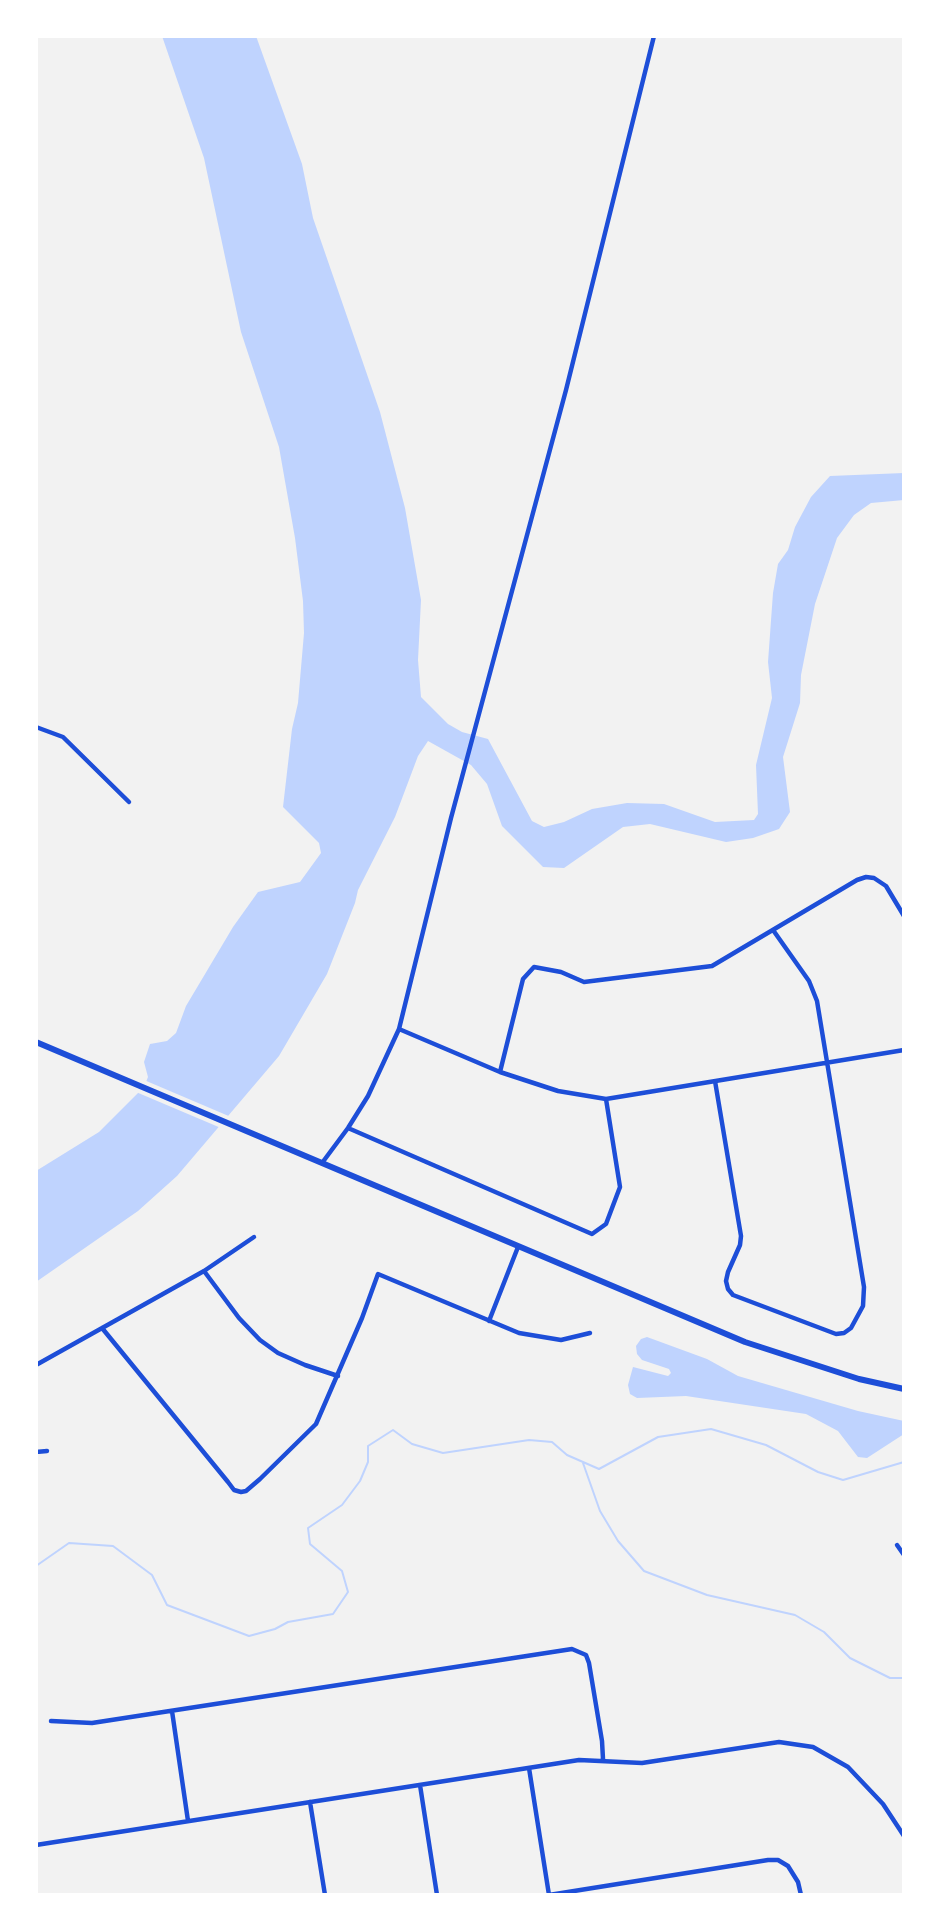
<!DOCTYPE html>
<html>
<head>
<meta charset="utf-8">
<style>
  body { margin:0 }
  #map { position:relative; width:940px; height:1931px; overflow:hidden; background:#f2f2f2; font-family:"Exo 2",sans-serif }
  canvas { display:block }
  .frame { position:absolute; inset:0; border:38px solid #fff; pointer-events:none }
</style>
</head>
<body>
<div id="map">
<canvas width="940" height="1931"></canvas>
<div class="frame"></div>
</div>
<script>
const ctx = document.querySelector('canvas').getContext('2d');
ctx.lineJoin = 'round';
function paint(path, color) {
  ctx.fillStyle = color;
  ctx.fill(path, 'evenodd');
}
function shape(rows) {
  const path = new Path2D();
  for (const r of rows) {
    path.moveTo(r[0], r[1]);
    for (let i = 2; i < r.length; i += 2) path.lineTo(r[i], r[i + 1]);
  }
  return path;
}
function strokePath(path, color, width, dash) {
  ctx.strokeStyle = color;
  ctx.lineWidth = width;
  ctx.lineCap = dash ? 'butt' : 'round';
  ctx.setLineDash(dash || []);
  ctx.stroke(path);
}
paint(shape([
  [162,36,256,36,302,164,313,218,380,412,405,508,421,600,418,660,421,697,448,724,462,732,488,739,532,821,544,827,564,822,592,809,627,803,664,804,715,822,754,820,758,814,756,765,772,698,768,662,773,593,778,564,788,550,795,527,811,497,830,476,904,473,904,500,871,503,854,515,837,538,815,604,801,675,800,703,783,757,790,812,779,829,753,838,726,842,650,824,623,827,564,868,543,867,502,826,487,784,471,765,428,741,418,756,395,817,358,890,355,903,327,974,279,1056,177,1176,138,1211,36,1282,36,1171,99,1132,144,1087,148,1077,144,1062,150,1044,167,1041,176,1033,186,1006,233,927,258,892,300,882,321,853,319,843,283,807,292,729,298,703,304,633,303,601,295,538,279,447,241,332,204,158],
  [647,1337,707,1359,738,1376,858,1411,904,1421,904,1434,867,1458,858,1457,838,1431,806,1414,686,1396,637,1398,630,1394,628,1385,633,1367,668,1376,671,1373,669,1369,642,1360,637,1354,636,1346,641,1339]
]), '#bfd3fe');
paint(shape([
  [144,1080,231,1117,221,1128,136,1092]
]), '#f2f2f2');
strokePath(shape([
  [583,1463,600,1511,618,1541,644,1571,707,1595,795,1615,824,1632,850,1658,890,1678,904,1678],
  [36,1566,69,1543,113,1546,152,1575,167,1605,249,1636,275,1629,288,1622,333,1614,348,1592,342,1571,310,1544,308,1528,342,1505,360,1481,368,1462,368,1446,393,1430,412,1444,443,1453,529,1440,552,1442,567,1455,599,1469,658,1437,711,1429,766,1445,818,1472,843,1480,904,1462]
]), '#bfd3fe', 2);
strokePath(shape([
  [36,727,63,737,129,802],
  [399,1029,500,1072,558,1091,606,1099,904,1050],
  [500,1072,523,979,534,967,561,972,584,982,712,966,857,880,866,877,874,878,886,886,904,916],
  [715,1081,741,1236,740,1245,728,1272,726,1281,728,1289,733,1295,836,1334,844,1333,851,1328,863,1306,864,1287,817,1001,809,981,773,930],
  [348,1128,592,1234,606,1224,620,1187,606,1099],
  [322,1163,348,1128,368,1096,399,1029,451,818,566,390,654,36],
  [204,1271,239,1318,260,1340,278,1353,305,1365,338,1376],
  [489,1321,518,1247],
  [102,1328,228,1482,234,1490,241,1492,246,1491,260,1479,316,1424,362,1318,378,1274,519,1333,561,1340,590,1333],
  [36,1365,204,1271,254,1237],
  [36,1452,47,1451],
  [897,1545,904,1555],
  [172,1711,188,1821],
  [51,1721,92,1723,572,1649,586,1655,589,1663,602,1741,603,1759],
  [529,1768,549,1895],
  [420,1785,437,1895],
  [310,1802,325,1895],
  [36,1845,579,1760,642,1763,779,1742,813,1747,848,1767,883,1804,904,1836],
  [549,1895,768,1860,778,1860,788,1866,798,1882,801,1895]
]), '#1d4ed8', 4.5);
strokePath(shape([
  [36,1042,745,1342,859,1379,904,1389]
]), '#1d4ed8', 6);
</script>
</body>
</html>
